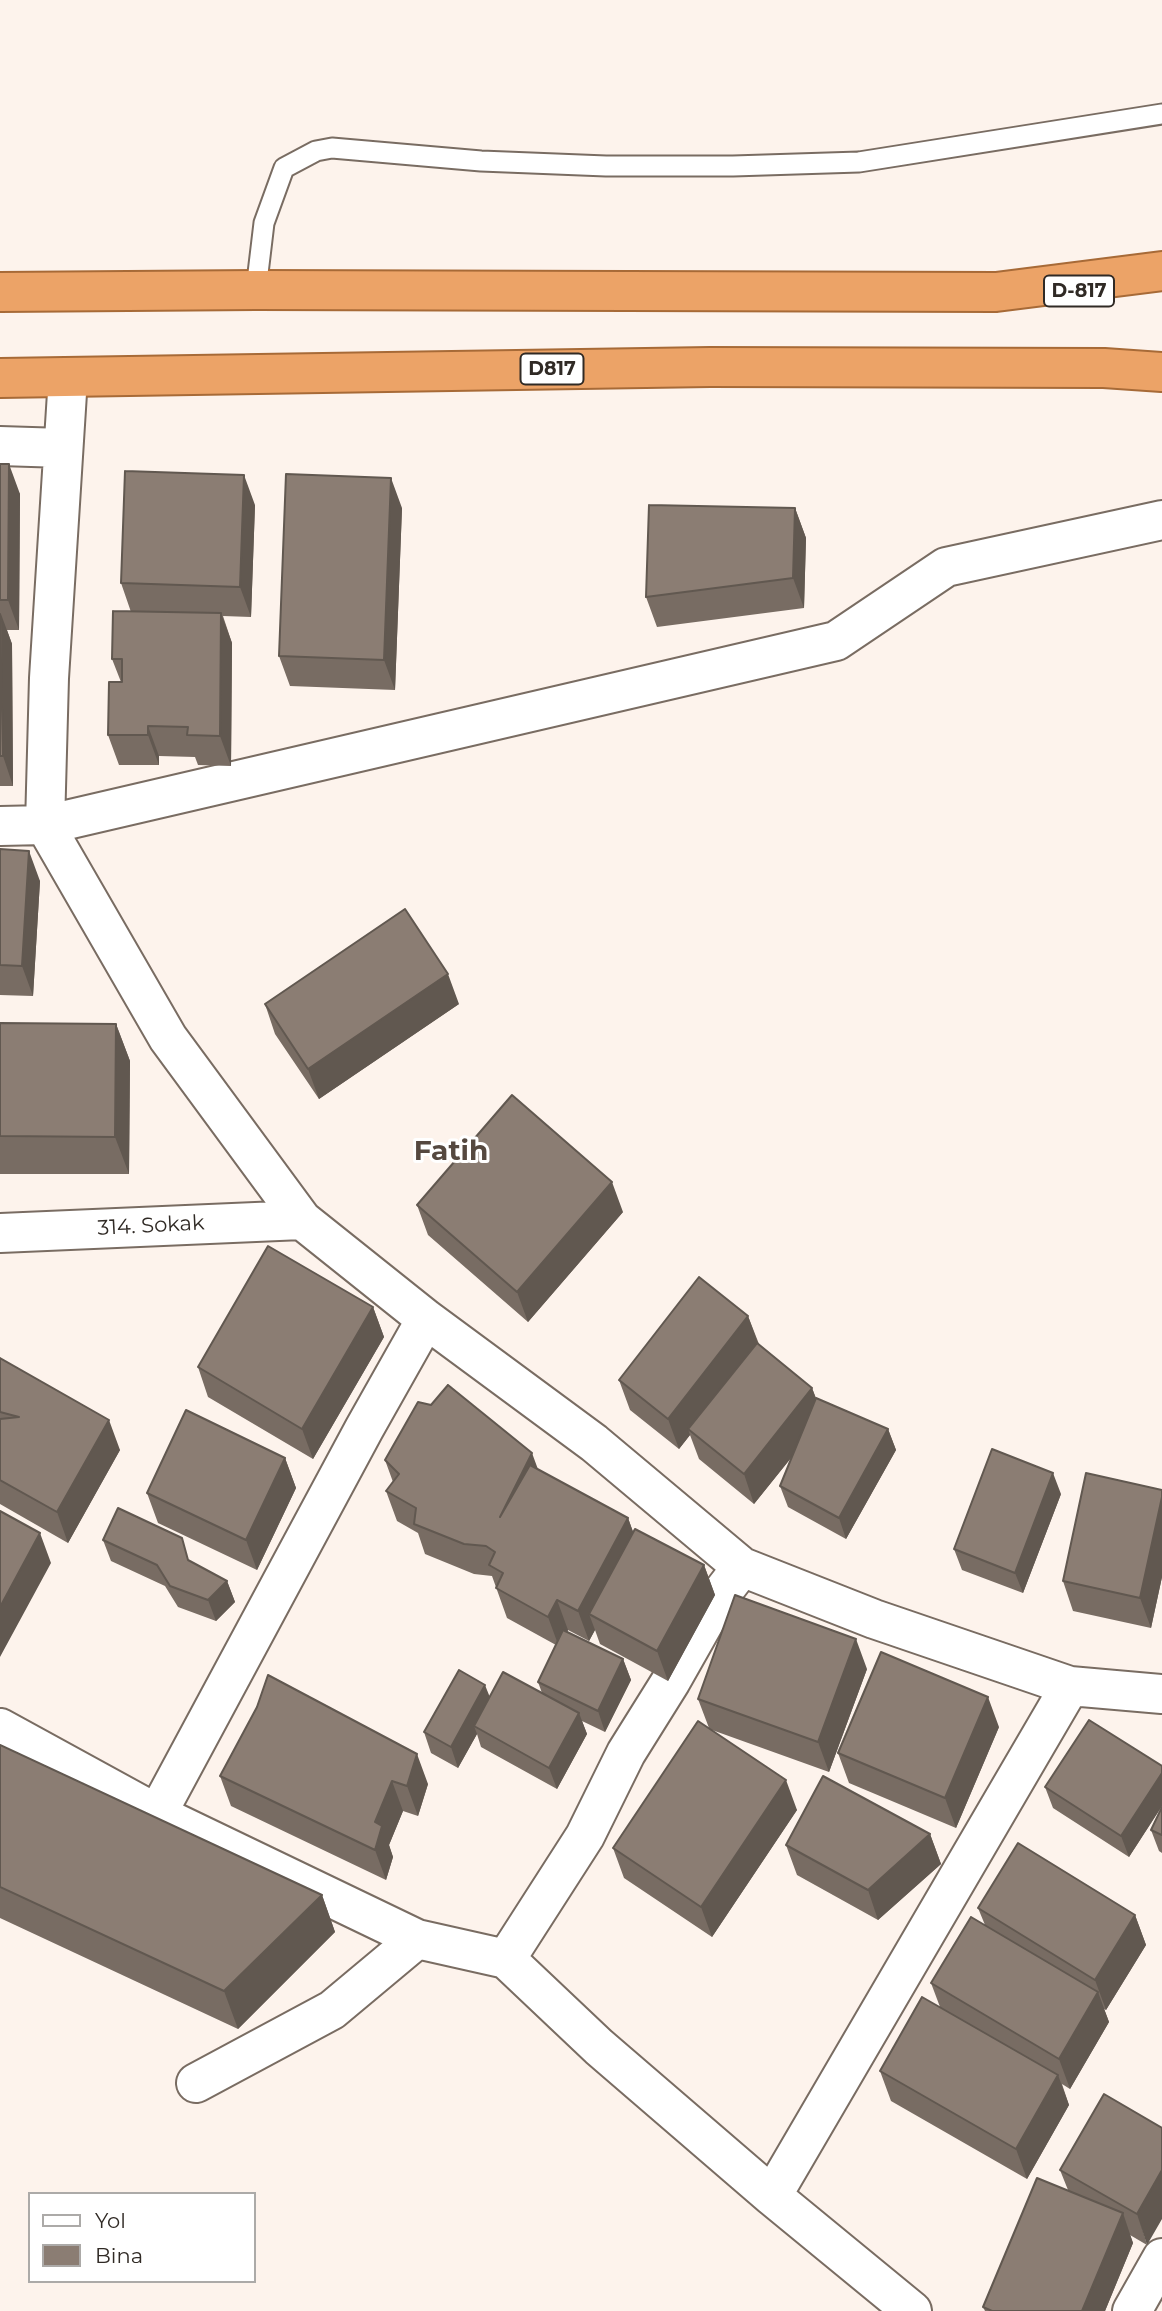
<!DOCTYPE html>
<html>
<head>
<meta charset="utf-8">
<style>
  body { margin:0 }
  #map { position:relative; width:1162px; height:2311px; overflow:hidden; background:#fdf3ec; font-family:Montserrat,sans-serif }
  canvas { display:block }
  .legend { position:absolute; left:28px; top:2192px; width:228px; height:91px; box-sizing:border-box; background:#fff; border:2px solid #acaaa8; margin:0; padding:9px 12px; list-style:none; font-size:21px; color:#302a25 }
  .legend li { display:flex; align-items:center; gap:14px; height:35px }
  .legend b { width:35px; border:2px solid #acaaa8 }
</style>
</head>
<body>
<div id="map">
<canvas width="1162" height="2311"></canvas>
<ul class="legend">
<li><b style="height:9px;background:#fff"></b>Yol</li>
<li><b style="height:19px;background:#8b7d73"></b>Bina</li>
</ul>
</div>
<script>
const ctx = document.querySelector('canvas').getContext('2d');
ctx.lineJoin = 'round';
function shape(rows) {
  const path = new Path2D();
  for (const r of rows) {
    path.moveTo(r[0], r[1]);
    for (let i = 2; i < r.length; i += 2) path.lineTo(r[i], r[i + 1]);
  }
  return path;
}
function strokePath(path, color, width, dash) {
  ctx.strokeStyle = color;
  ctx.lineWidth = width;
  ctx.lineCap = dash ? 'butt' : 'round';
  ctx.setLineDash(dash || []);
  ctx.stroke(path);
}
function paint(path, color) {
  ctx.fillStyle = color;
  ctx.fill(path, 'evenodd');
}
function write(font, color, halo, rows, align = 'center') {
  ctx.font = font + ' Montserrat,sans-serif';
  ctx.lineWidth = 6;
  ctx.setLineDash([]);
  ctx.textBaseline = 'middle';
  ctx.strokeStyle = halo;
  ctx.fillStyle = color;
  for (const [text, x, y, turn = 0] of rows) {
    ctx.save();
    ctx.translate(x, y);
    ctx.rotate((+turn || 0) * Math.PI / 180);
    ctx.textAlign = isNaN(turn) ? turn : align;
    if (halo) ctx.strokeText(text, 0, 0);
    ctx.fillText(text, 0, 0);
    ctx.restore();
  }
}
const service = shape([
  [256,290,264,223,284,168,316,151,332,148,481,161,606,166,733,166,859,162,1162,114]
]);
const minor = shape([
  [68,377,49,678,45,825,168,1038,302,1220,426,1319,594,1443,742,1567,874,1619,1070,1686,1162,1694],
  [0,446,63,448],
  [0,826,45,825,836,641,946,567,1162,520],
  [0,1233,302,1220],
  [0,1728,157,1814,364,1429,426,1319],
  [157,1814,417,1939,506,1959,585,1836,626,1753,671,1681,718,1598,742,1567],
  [506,1959,599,2047,772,2196,912,2311],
  [196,2083,332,2010,417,1939],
  [772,2196,1070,1686],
  [1132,2311,1162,2258]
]);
const trunk = shape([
  [0,292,256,290,996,292,1162,271],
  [0,378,710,367,1104,368,1162,372]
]);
strokePath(service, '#796c62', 23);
strokePath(minor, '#796c62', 42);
strokePath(trunk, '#a76a37', 42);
strokePath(service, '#fff', 19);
strokePath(minor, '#fff', 38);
strokePath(trunk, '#eca367', 38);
paint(shape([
  [0,464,20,494,19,630,7,630,12,644,13,786,0,786],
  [255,505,251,617,223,616,232,643,231,766,198,765,195,757,159,756,159,765,119,765,108,735,121,682,112,659,131,612,121,583],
  [402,508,395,690,290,686,279,656],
  [795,508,806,538,804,608,657,627,646,597],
  [0,849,40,881,33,996,0,995],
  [265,1004,459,1004,319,1099,275,1034],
  [0,1023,116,1024,130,1061,129,1174,0,1174],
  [417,1205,623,1212,528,1322,428,1235],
  [373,1307,384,1337,313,1459,208,1397,198,1367],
  [748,1316,759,1344,812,1388,816,1398,888,1429,896,1450,846,1539,788,1507,780,1486,791,1458,754,1504,699,1459,690,1435,679,1449,630,1410,619,1380],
  [0,1358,120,1450,68,1543,0,1504],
  [285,1458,296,1488,257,1570,158,1523,147,1493],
  [385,1460,537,1469,628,1518,633,1532,704,1565,715,1595,668,1681,600,1644,595,1630,589,1641,568,1630,567,1632,623,1659,631,1680,605,1732,582,1721,587,1734,557,1789,481,1747,477,1734,458,1768,431,1753,424,1732,490,1696,542,1693,538,1682,556,1645,507,1618,492,1576,474,1574,425,1554,418,1533,397,1521,386,1491,393,1482],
  [1162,1490,1162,1577,1151,1628,1073,1611,1063,1581],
  [1061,1494,1023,1593,962,1570,954,1549],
  [103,1540,190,1561,227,1581,235,1602,216,1621,178,1607,165,1586,111,1561],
  [867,1669,829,1772,712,1730,797,1810,712,1937,624,1878,613,1848,709,1728,698,1699],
  [257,1707,428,1784,418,1816,403,1811,389,1845,393,1857,386,1880,231,1806,220,1776],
  [999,1727,956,1828,849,1783,838,1753],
  [0,1745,322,1895,335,1932,238,2029,0,1918],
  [1045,1787,1162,1806,1129,1857,1053,1808],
  [1162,1807,1162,1853,1159,1851,1151,1830],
  [930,1834,941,1864,878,1920,797,1875,786,1845],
  [978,1908,1135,1915,1146,1945,1106,2010,1104,2009,1109,2022,1070,2089,1062,2084,1069,2105,1027,2179,891,2101,880,2071,940,2007,931,1983,985,1925],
  [1104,2094,1147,2245,1130,2235,1133,2243,1105,2311,985,2311,983,2307,1068,2190,1060,2170]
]), '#786c63');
paint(shape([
  [9,464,20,494,19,630,8,600],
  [244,475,255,505,251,617,240,587],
  [391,478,402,508,395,690,384,660],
  [795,508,806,538,804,608,793,578],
  [221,613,232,643,231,766,220,736],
  [1,614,12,644,13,786,3,756],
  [148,726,159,756,159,765,148,735],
  [29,851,40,881,33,996,22,966],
  [448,974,459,1004,319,1099,308,1069],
  [116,1024,130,1061,129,1174,115,1137],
  [612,1182,623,1212,528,1322,517,1292],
  [373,1307,384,1337,313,1459,302,1429],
  [748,1316,759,1346,688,1429,690,1435,679,1449,668,1419],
  [812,1388,823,1418,754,1504,744,1474],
  [109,1420,120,1450,68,1543,57,1512],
  [888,1429,896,1450,846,1539,839,1518],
  [532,1453,543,1483,500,1517],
  [285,1458,296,1488,257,1570,246,1540],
  [1053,1473,1061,1494,1023,1593,1015,1573],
  [1162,1497,1162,1577,1151,1628,1140,1598],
  [628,1518,639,1548,589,1614,595,1630,589,1641,578,1611],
  [40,1533,51,1563,0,1657,0,1607],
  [704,1565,715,1595,668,1681,657,1651],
  [227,1581,235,1602,216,1621,208,1600],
  [557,1600,568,1630,559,1647,548,1617],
  [856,1639,867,1669,829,1772,818,1742],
  [623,1659,631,1680,605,1732,598,1711],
  [485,1685,493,1705,474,1726,477,1734,458,1768,451,1747],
  [988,1697,999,1727,956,1828,945,1798],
  [579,1713,587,1734,557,1789,549,1768],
  [417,1754,428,1784,418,1816,407,1786],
  [1162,1773,1162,1806,1129,1857,1121,1836],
  [786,1780,797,1810,712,1937,701,1907],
  [392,1781,403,1811,389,1845,393,1857,386,1880,375,1850,375,1822],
  [930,1834,941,1864,878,1920,868,1890],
  [322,1895,335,1932,238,2029,224,1991],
  [1135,1915,1146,1945,1106,2010,1095,1980],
  [1098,1992,1109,2022,1070,2089,1059,2059],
  [1058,2075,1069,2105,1027,2179,1016,2149],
  [1162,2170,1162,2219,1147,2245,1137,2214],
  [1123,2213,1133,2243,1105,2311,1082,2311]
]), '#615850');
const building = shape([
  [0,464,9,464,8,600,0,600,0,464],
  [125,471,244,475,240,587,121,583,125,471],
  [286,474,391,478,384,660,279,656,286,474],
  [649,505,795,508,793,578,646,597,649,505],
  [113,611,221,613,220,736,187,735,188,727,148,726,148,735,108,735,109,682,122,682,122,659,112,659,113,611],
  [0,614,3,756,0,756,0,614],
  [0,849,29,851,22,966,0,965,0,849],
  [405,909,448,974,308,1069,265,1004,405,909],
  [0,1023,116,1024,115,1137,0,1136,0,1023],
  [512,1095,612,1182,517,1292,417,1205,512,1095],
  [268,1246,373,1307,302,1429,198,1367,268,1246],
  [699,1277,748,1316,668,1419,619,1380,699,1277],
  [757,1343,812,1388,744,1474,688,1429,757,1343],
  [0,1358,109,1420,57,1512,0,1480,0,1419,19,1417,0,1412,0,1358],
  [448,1385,532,1453,500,1517,530,1465,628,1518,578,1611,557,1600,548,1617,496,1588,503,1573,489,1565,495,1552,486,1546,464,1544,414,1524,416,1508,386,1491,399,1474,385,1460,418,1402,431,1405,448,1385],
  [816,1398,888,1429,839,1518,780,1486,816,1398],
  [186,1410,285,1458,246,1540,147,1493,186,1410],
  [992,1449,1053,1473,1015,1573,954,1549,992,1449],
  [1086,1473,1162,1490,1162,1497,1140,1598,1063,1581,1086,1473],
  [118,1508,182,1538,188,1560,227,1581,208,1600,170,1586,157,1565,103,1540,118,1508],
  [0,1511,40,1533,0,1607,0,1511],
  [635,1529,704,1565,657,1651,589,1614,635,1529],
  [735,1595,856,1639,818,1742,698,1699,735,1595],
  [563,1630,623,1659,598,1711,538,1682,563,1630],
  [881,1652,988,1697,945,1798,838,1753,881,1652],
  [459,1670,485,1685,451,1747,424,1732,459,1670],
  [503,1672,579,1713,549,1768,474,1726,503,1672],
  [268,1675,417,1754,407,1786,392,1781,375,1822,382,1826,375,1850,220,1776,257,1707,268,1675],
  [1089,1720,1162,1766,1162,1773,1121,1836,1045,1787,1089,1720],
  [698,1721,786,1780,701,1907,613,1848,698,1721],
  [0,1745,322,1895,224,1991,0,1887,0,1745],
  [823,1776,930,1834,868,1890,786,1845,823,1776],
  [1162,1807,1162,1835,1151,1830,1162,1807],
  [1018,1843,1135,1915,1095,1980,978,1908,1018,1843],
  [971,1917,1098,1992,1059,2059,931,1983,971,1917],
  [922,1997,1058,2075,1016,2149,880,2071,922,1997],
  [1104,2094,1162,2128,1162,2170,1137,2214,1060,2170,1104,2094],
  [1037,2178,1123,2213,1082,2311,992,2311,983,2307,1037,2178]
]);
paint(building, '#8b7d73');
strokePath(building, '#615850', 2);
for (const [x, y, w] of [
  [1079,291,70],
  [552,369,63]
]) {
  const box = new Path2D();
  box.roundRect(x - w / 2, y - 15.5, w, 31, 5);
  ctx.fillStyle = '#fff';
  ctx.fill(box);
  strokePath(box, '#302a25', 2);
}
write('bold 19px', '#302a25', null, [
  ["D-817",1079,291],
  ["D817",552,369]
]);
write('21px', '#302a25', '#fff', [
  ["314. Sokak",151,1226,-3]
]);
write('bold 28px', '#55483f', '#fff', [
  ["Fatih",451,1152]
]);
</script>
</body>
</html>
